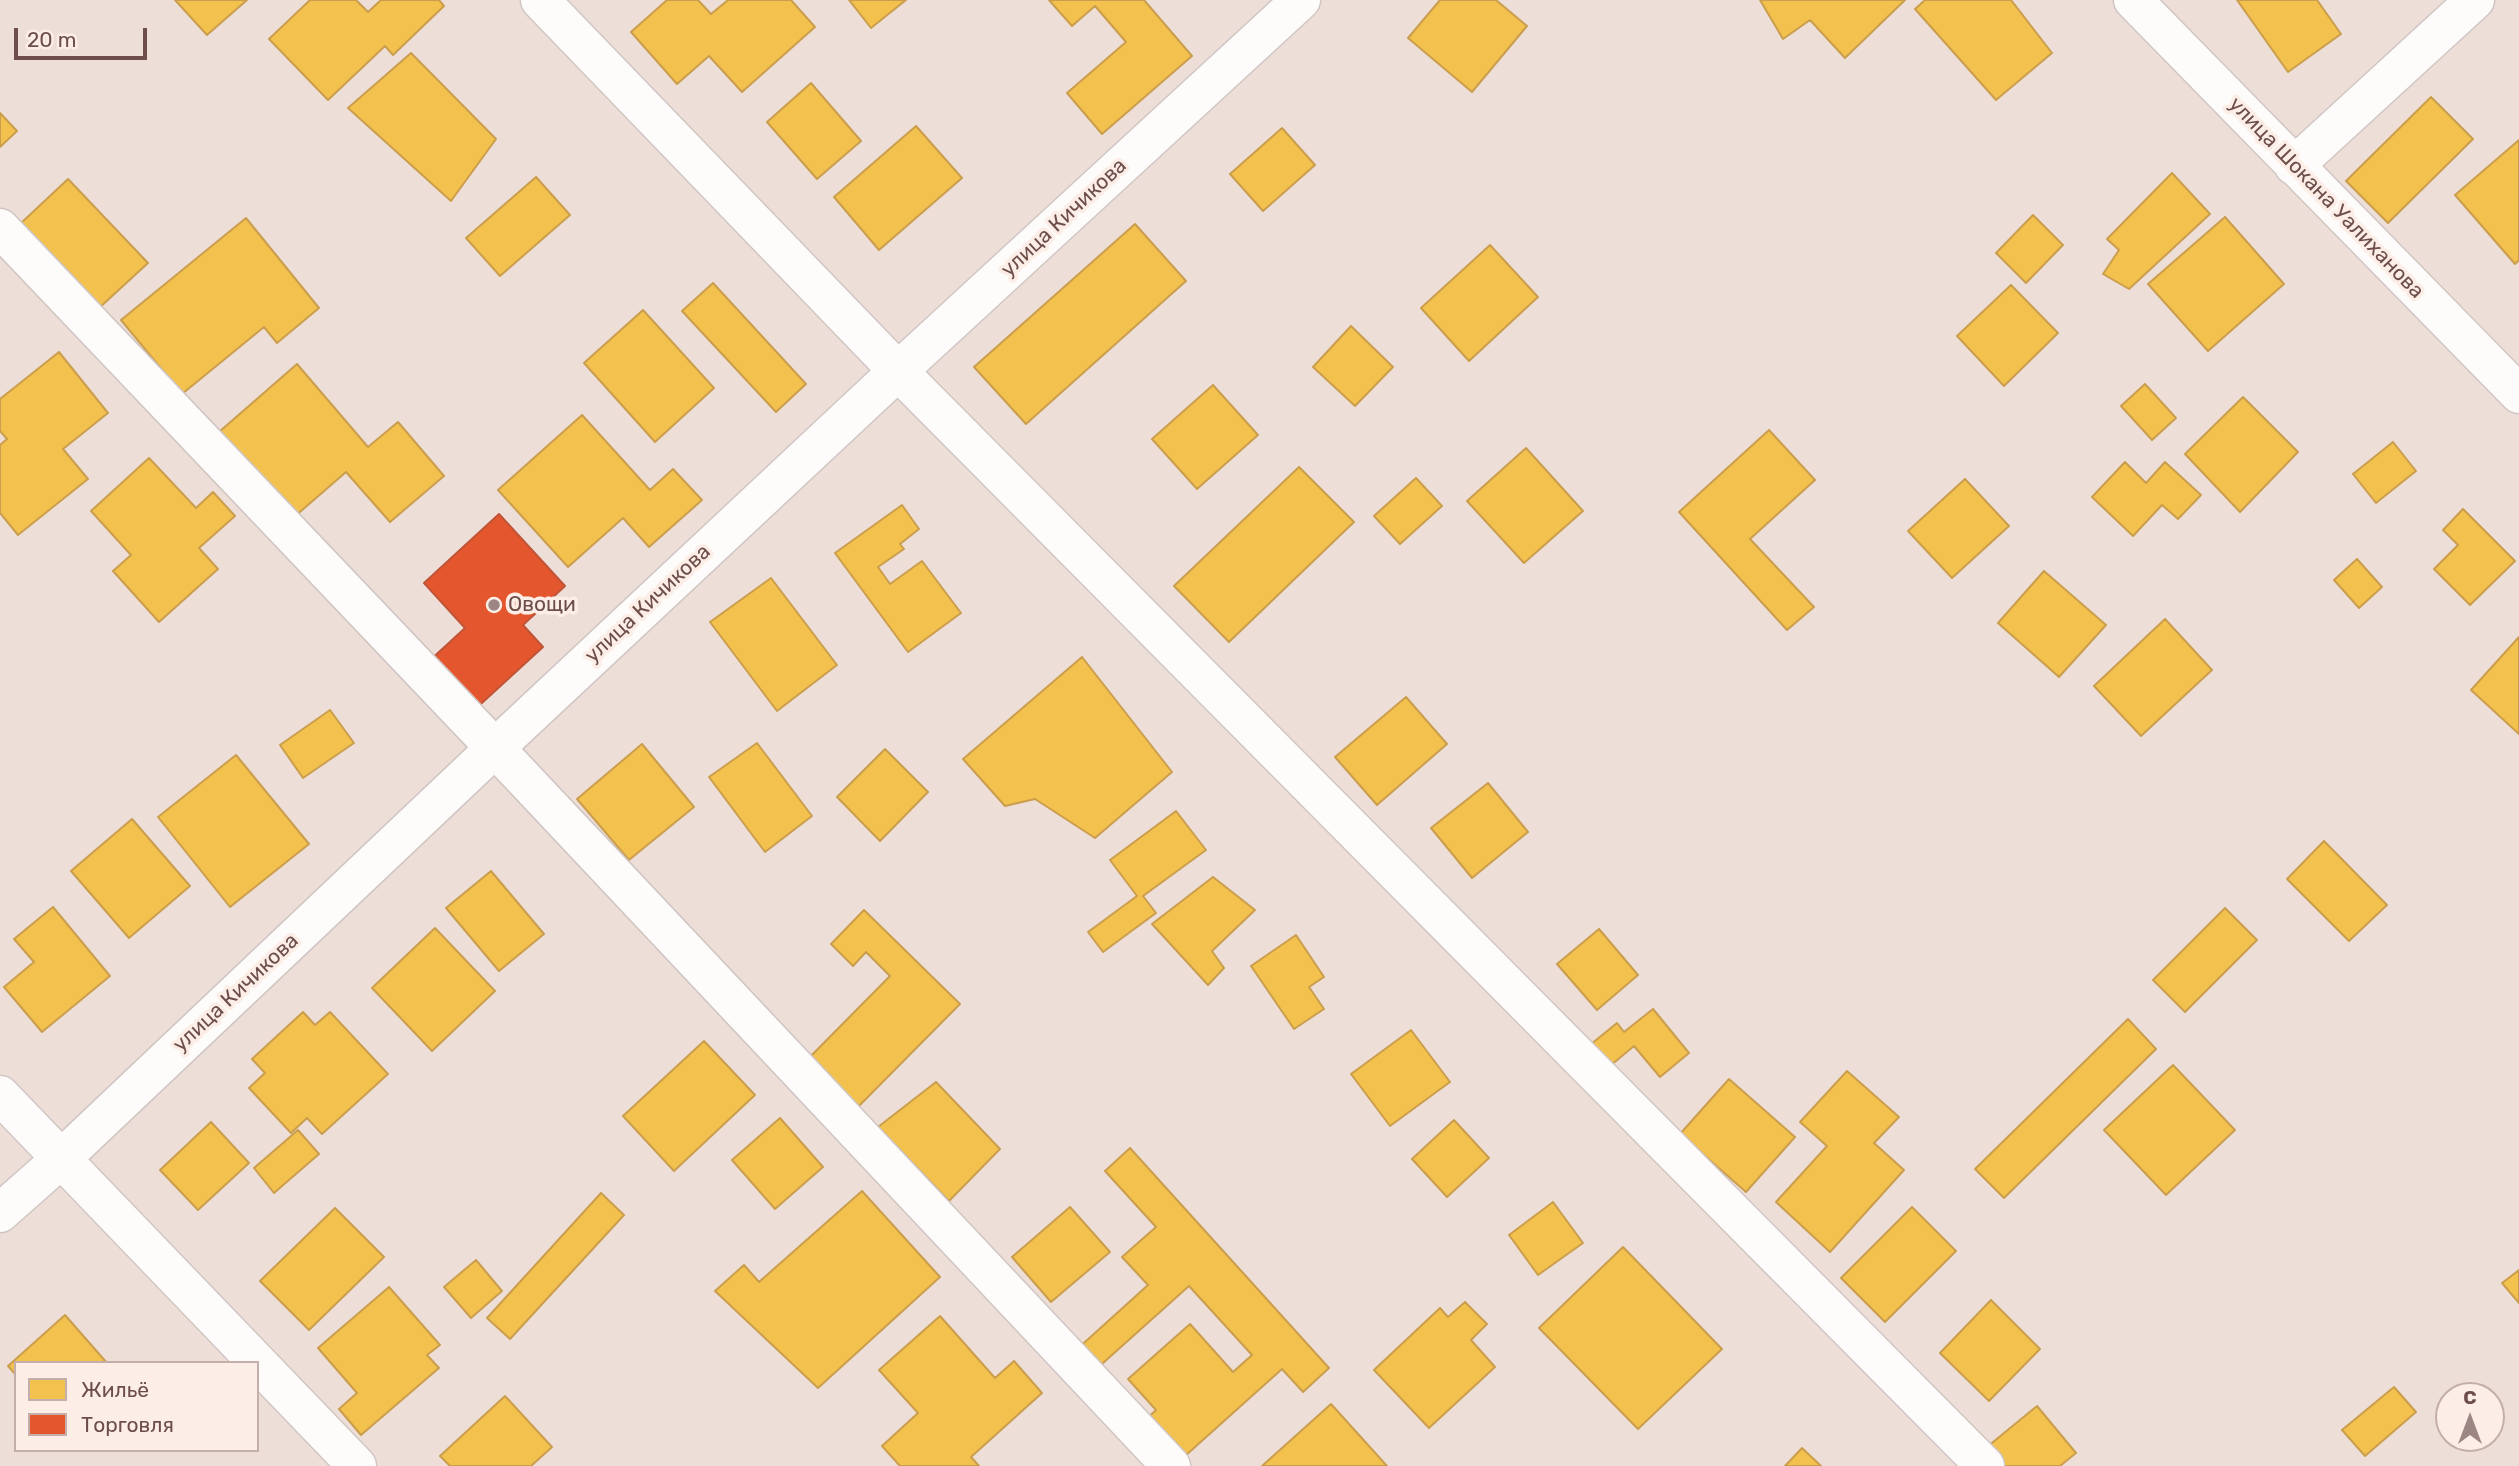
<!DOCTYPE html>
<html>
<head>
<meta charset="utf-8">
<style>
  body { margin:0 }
  #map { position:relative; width:2519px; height:1466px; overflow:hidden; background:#f3ebe7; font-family:Rubik,sans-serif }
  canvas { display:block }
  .legend { position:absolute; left:14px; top:1361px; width:245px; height:91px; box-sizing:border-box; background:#fceee7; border:2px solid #c3aea9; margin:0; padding:9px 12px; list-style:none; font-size:21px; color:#6d4e4b }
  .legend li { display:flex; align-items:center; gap:14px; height:35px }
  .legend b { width:35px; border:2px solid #c3aea9 }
  .north { position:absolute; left:2435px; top:1382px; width:70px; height:70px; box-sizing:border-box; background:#fceee7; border:2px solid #c3aea9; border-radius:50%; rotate:0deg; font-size:19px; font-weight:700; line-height:28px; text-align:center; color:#6d4e4b }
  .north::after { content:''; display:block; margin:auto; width:24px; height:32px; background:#9c8582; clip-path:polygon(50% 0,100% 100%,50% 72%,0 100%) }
  .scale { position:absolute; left:14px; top:28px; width:133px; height:32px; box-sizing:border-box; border:4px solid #6d4e4b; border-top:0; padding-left:9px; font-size:21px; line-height:24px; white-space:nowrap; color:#6d4e4b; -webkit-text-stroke:5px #fceee7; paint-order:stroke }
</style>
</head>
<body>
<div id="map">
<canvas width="2519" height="1466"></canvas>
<ul class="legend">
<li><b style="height:19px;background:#f2c14e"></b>Жильё</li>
<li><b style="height:19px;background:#e4572e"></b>Торговля</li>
</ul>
<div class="north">С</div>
<div class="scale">20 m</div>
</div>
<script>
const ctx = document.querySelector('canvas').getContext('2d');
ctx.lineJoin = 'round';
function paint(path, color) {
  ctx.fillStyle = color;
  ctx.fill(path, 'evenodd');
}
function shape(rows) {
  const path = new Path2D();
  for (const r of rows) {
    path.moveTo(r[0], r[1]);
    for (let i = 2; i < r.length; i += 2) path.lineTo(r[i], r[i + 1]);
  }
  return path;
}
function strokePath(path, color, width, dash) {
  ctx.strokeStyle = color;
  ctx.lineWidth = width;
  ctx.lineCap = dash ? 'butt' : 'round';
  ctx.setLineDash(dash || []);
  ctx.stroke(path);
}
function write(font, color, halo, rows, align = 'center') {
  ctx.font = font + ' Rubik,sans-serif';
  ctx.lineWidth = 7;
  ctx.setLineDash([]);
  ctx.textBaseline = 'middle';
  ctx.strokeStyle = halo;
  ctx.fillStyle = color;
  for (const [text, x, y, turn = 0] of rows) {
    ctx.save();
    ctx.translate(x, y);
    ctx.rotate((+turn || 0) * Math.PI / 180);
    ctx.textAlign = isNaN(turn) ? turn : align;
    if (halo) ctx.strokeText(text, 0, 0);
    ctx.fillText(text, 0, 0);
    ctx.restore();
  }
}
paint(shape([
  [0,0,2519,0,2519,1466,0,1466],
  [16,1363,257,1363,257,1450,16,1450],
  [2449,1396,2491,1396,2491,1438,2449,1438]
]), '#eeded8');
const homes = shape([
  [175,0,247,0,207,35,175,0],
  [310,0,356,0,368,12,381,0,439,0,444,6,393,55,385,46,328,100,269,39,310,0],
  [667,0,698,0,711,14,728,0,791,0,815,27,742,92,709,56,677,84,631,32,667,0],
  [849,0,906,0,871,28,849,0],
  [1049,0,1144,0,1192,56,1102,134,1067,93,1126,42,1095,6,1072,26,1049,0],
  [1440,0,1496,0,1527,26,1472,92,1408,38,1440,0],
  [1760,0,1905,0,1845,58,1810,20,1783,39,1760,0],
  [1925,0,2011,0,2052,53,1996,100,1915,9,1925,0],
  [2237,0,2317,0,2341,34,2288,72,2237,0],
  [411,53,496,139,451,201,348,108,411,53],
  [811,83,861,141,817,179,767,122,811,83],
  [2431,97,2473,139,2388,223,2346,181,2431,97],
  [0,113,17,131,0,147,0,113],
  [916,126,962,178,879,250,834,197,916,126],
  [1282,128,1315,165,1263,211,1230,174,1282,128],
  [2519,140,2519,260,2515,264,2455,195,2519,140],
  [2172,173,2210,214,2129,289,2103,274,2119,250,2107,239,2172,173],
  [536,177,570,215,500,276,466,238,536,177],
  [68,179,148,263,98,309,19,225,68,179],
  [2033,215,2063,245,2026,283,1996,253,2033,215],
  [2225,217,2284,284,2208,351,2148,284,2225,217],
  [246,218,319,308,277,343,264,327,182,394,121,320,246,218],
  [1135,224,1186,281,1026,424,974,367,1135,224],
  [1490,245,1538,297,1469,361,1421,308,1490,245],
  [713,283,806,384,776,412,682,311,713,283],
  [2011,285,2058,333,2004,386,1957,336,2011,285],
  [643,310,714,388,655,442,584,363,643,310],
  [1351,326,1393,367,1355,406,1313,367,1351,326],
  [59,352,108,413,63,449,88,479,18,535,0,513,0,445,7,439,0,431,0,399,59,352],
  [297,364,368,447,398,422,444,476,390,522,346,472,293,518,219,432,297,364],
  [2145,384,2176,418,2152,440,2121,406,2145,384],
  [1213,385,1258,435,1197,489,1152,439,1213,385],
  [2243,397,2298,452,2240,512,2185,454,2243,397],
  [582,415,650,490,673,469,702,500,649,547,623,518,568,567,498,490,582,415],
  [1769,430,1815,480,1750,539,1814,607,1787,630,1679,512,1769,430],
  [2393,442,2416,471,2376,503,2353,474,2393,442],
  [1526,448,1583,511,1524,563,1467,501,1526,448],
  [149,458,196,508,213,492,235,516,199,548,218,569,159,622,113,571,131,555,91,511,149,458],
  [2125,462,2146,483,2165,462,2201,495,2178,519,2162,505,2133,536,2092,497,2125,462],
  [1299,467,1354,522,1229,642,1174,586,1299,467],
  [1416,478,1442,506,1400,544,1374,516,1416,478],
  [1965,479,2009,526,1952,578,1908,531,1965,479],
  [902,505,919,529,900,544,904,549,878,567,890,584,922,561,961,613,908,652,835,553,902,505],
  [2463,509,2515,561,2470,605,2434,569,2458,545,2443,530,2463,509],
  [2357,559,2382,587,2359,608,2334,580,2357,559],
  [2044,571,2106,625,2059,677,1998,623,2044,571],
  [771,578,837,665,777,711,710,622,771,578],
  [2165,619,2212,670,2141,736,2094,686,2165,619],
  [2519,637,2519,734,2471,690,2519,637],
  [1082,657,1172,772,1095,838,1035,799,1005,806,963,759,1082,657],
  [1406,697,1447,744,1377,805,1335,757,1406,697],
  [330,710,354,743,303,778,280,745,330,710],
  [757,743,812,816,765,852,709,777,757,743],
  [642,744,694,807,629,860,577,799,642,744],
  [885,749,928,792,880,841,837,797,885,749],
  [236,755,309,844,230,907,158,817,236,755],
  [1488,783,1528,832,1472,878,1431,828,1488,783],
  [1176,811,1206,850,1143,896,1156,913,1103,952,1088,932,1137,896,1110,860,1176,811],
  [132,819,190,886,129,938,71,871,132,819],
  [2324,841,2387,905,2349,941,2287,879,2324,841],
  [491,871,544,934,499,971,446,908,491,871],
  [1213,877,1255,910,1212,951,1224,968,1208,985,1152,924,1213,877],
  [53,907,110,976,42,1032,4,987,34,962,14,939,53,907],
  [2225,908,2257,940,2185,1012,2153,980,2225,908],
  [864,910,960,1004,849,1116,800,1067,890,976,866,952,853,966,831,944,864,910],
  [435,928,495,991,432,1051,372,988,435,928],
  [1599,929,1638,975,1597,1010,1557,964,1599,929],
  [1296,935,1324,977,1309,987,1324,1009,1294,1029,1251,966,1296,935],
  [1653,1009,1689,1053,1660,1077,1634,1046,1604,1071,1585,1049,1617,1023,1624,1032,1653,1009],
  [303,1012,315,1025,330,1012,388,1074,322,1134,307,1118,291,1133,249,1088,265,1073,252,1059,303,1012],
  [2128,1019,2156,1049,2004,1198,1975,1169,2128,1019],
  [1411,1030,1450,1082,1390,1126,1351,1074,1411,1030],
  [704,1041,755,1095,674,1171,623,1116,704,1041],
  [2173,1065,2235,1130,2166,1195,2104,1130,2173,1065],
  [1847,1071,1899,1117,1874,1143,1904,1170,1830,1252,1776,1202,1827,1146,1800,1122,1847,1071],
  [1729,1079,1795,1137,1746,1192,1680,1134,1729,1079],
  [936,1082,1000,1149,949,1201,878,1127,936,1082],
  [780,1118,823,1167,775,1209,732,1160,780,1118],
  [1454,1120,1489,1158,1447,1197,1412,1159,1454,1120],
  [211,1122,249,1163,198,1210,160,1170,211,1122],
  [298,1130,319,1154,274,1193,254,1168,298,1130],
  [1130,1148,1329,1368,1303,1392,1282,1369,1175,1465,1139,1426,1156,1410,1128,1379,1190,1324,1233,1372,1252,1355,1189,1286,1093,1372,1075,1351,1148,1285,1122,1257,1156,1227,1105,1171,1130,1148],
  [862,1191,940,1277,818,1388,715,1291,744,1265,759,1282,862,1191],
  [601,1193,624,1215,510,1339,487,1318,601,1193],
  [1553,1202,1583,1243,1538,1275,1509,1235,1553,1202],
  [1070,1207,1110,1252,1051,1302,1012,1257,1070,1207],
  [1912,1207,1956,1251,1885,1322,1841,1278,1912,1207],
  [335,1208,384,1257,309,1330,260,1281,335,1208],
  [1623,1247,1722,1349,1638,1429,1539,1328,1623,1247],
  [476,1260,502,1291,471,1318,444,1287,476,1260],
  [2519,1270,2519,1303,2502,1283,2519,1270],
  [389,1287,440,1345,427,1355,439,1368,361,1435,339,1409,357,1393,318,1348,389,1287],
  [1991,1300,2040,1349,1989,1401,1940,1353,1991,1300],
  [1465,1302,1487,1324,1471,1340,1495,1367,1429,1428,1374,1370,1440,1308,1448,1317,1465,1302],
  [65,1315,107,1363,16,1363,16,1375,8,1366,65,1315],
  [940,1316,995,1378,1014,1361,1042,1393,971,1457,979,1466,900,1466,882,1446,918,1413,879,1370,940,1316],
  [2394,1387,2416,1412,2365,1456,2342,1430,2394,1387],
  [505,1396,552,1447,531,1466,450,1466,440,1456,505,1396],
  [1331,1404,1387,1466,1262,1466,1331,1404],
  [2037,1406,2076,1453,2060,1466,2003,1466,1987,1447,2037,1406],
  [1802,1448,1821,1466,1785,1466,1802,1448]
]);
paint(homes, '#f2c14e');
strokePath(homes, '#ca9e4d', 2);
const shops = shape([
  [499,514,565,586,523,625,543,647,471,713,426,664,465,628,424,583,499,514]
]);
paint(shops, '#e4572e');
strokePath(shops, '#c05437', 2);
const minor = shape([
  [540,0,898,371,1985,1466],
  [2133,0,2519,394],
  [2294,166,2475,0],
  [0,228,495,748,1171,1466],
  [0,1095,357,1466],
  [0,1213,61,1159,495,748,898,371,1301,0]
]);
strokePath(minor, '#d0c6c3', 41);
strokePath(minor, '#fdfcfb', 38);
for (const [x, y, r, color] of [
  [494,605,7,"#9c8582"]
]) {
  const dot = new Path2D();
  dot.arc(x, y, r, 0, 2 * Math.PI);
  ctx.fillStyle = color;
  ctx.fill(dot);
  strokePath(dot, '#fceee7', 2.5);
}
write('21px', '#6d4e4b', '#fceee7', [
  ["улица Шокана Уалиханова",2326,198,46],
  ["улица Кичикова",1064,218,-43],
  ["улица Кичикова",648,604,-43],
  ["улица Кичикова",236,993,-43]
]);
write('21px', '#6d4e4b', '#fceee7', [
  ["Овощи",508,605]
], 'left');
</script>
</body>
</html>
